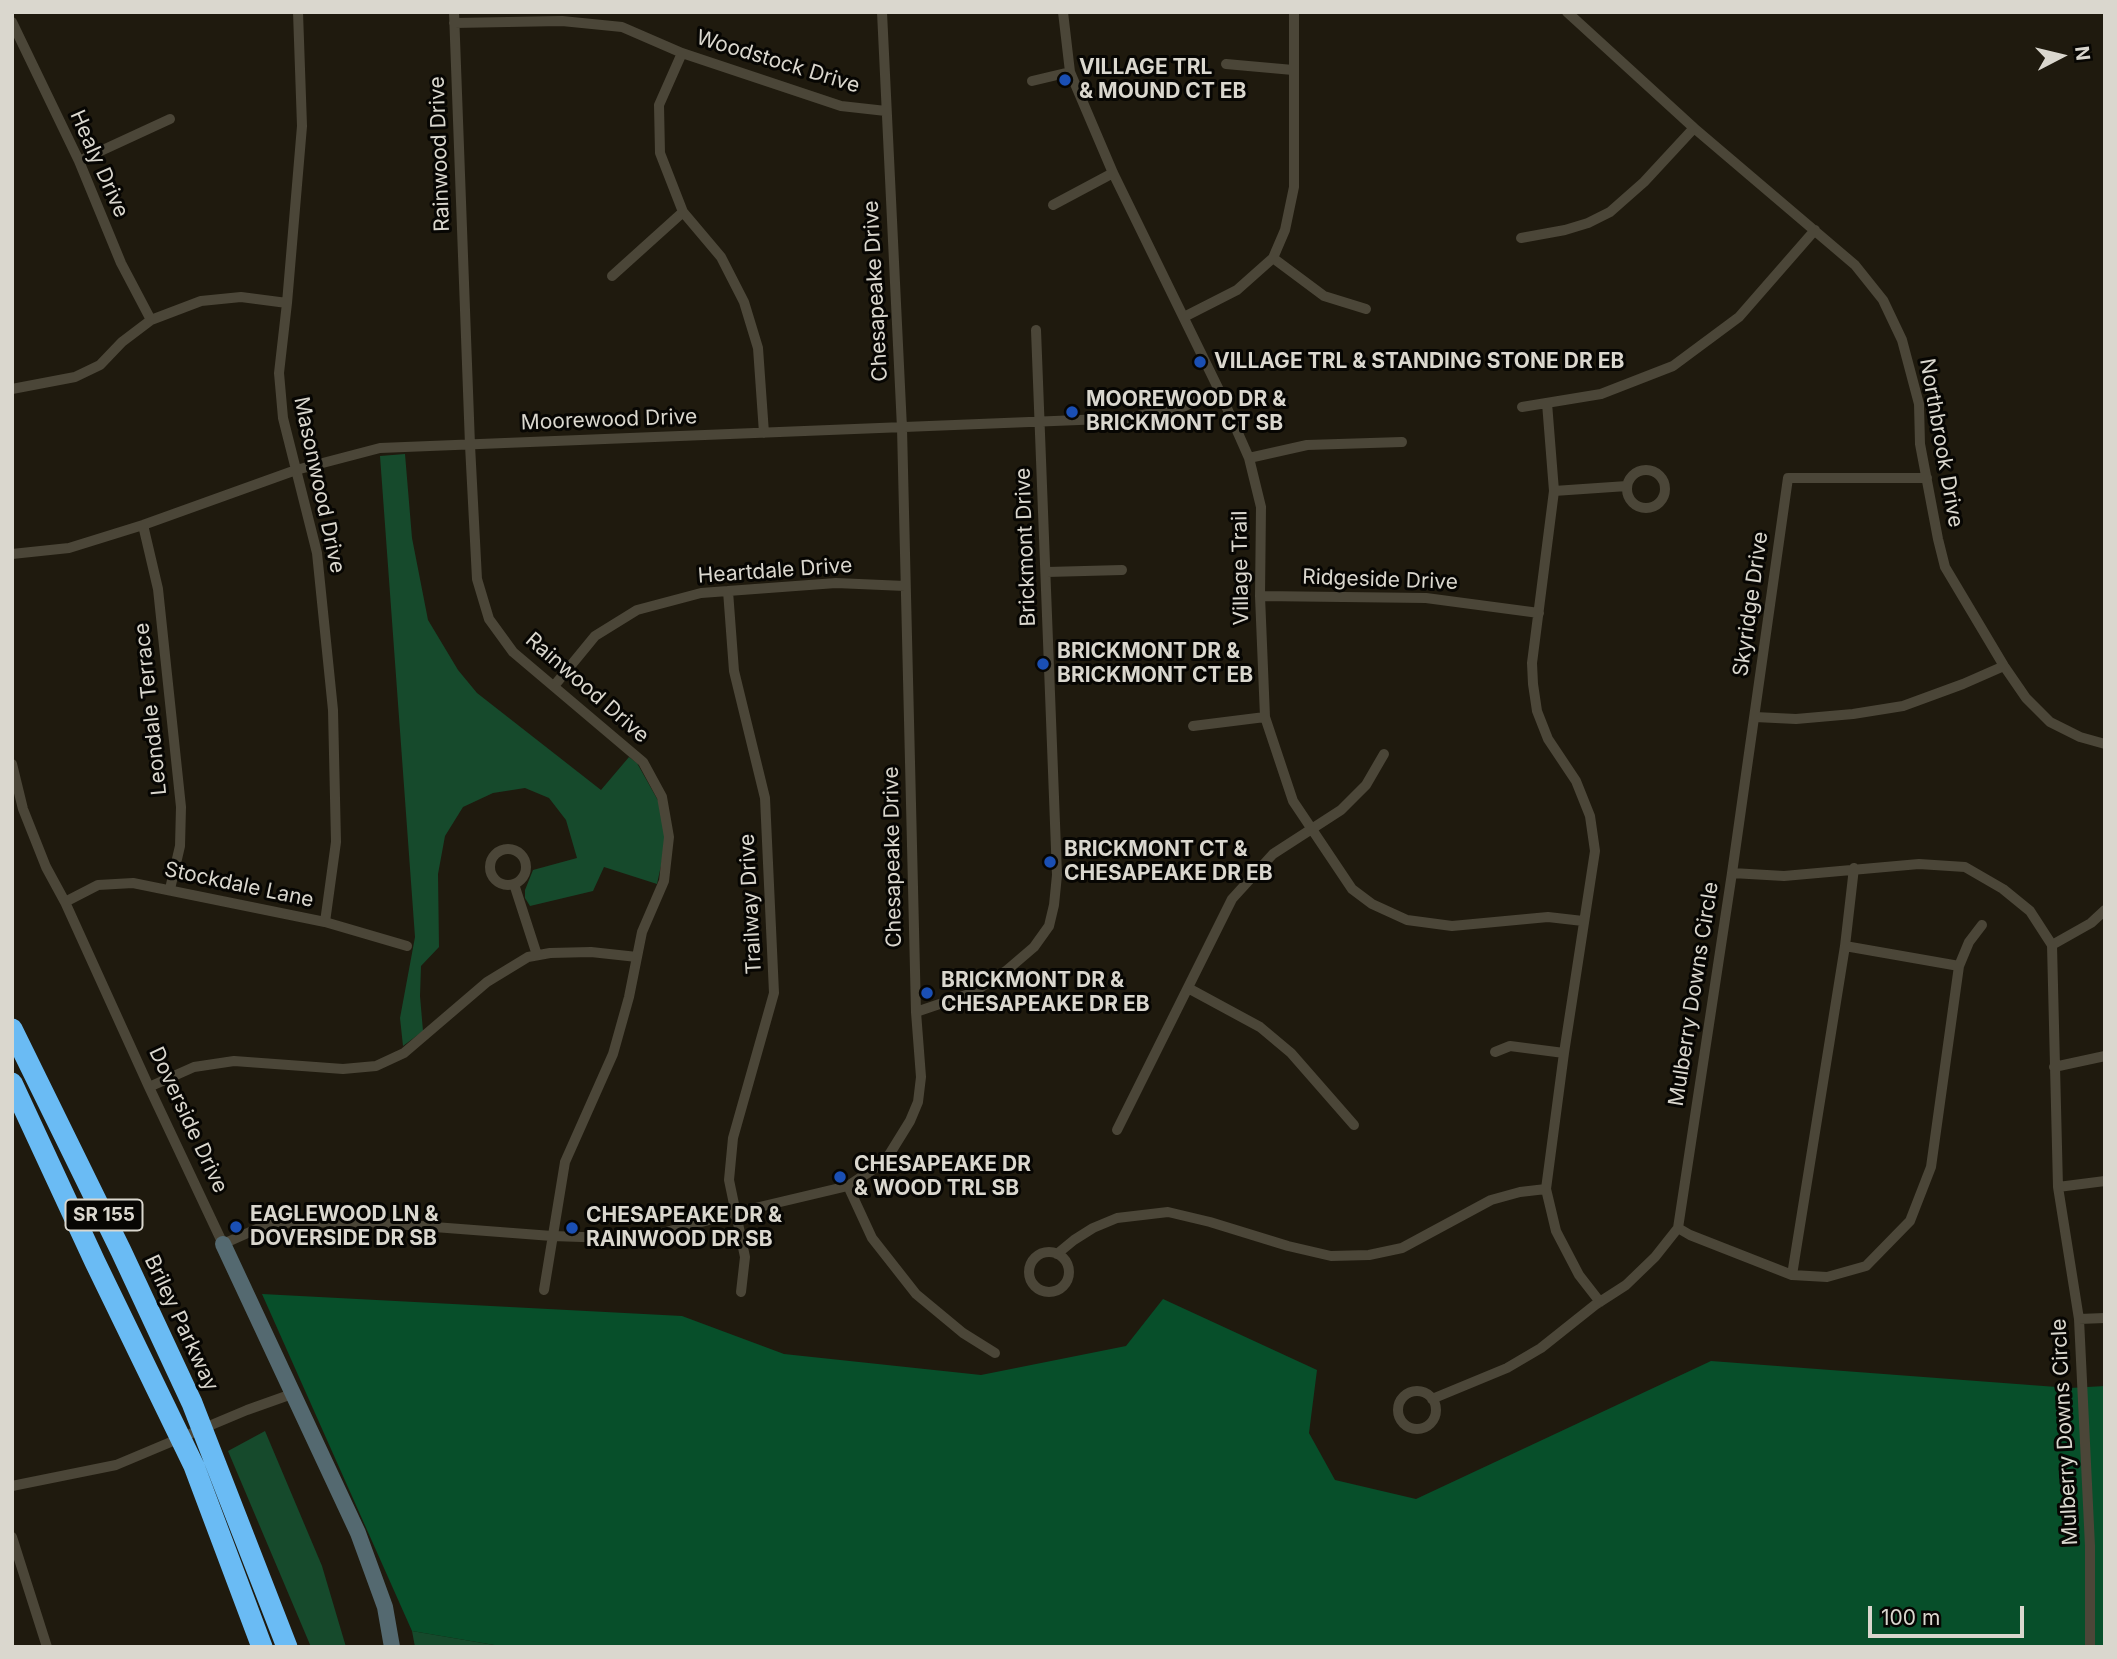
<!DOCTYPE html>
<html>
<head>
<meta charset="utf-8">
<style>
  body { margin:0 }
  #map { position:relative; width:2117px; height:1659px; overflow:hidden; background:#1f1a0e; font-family:Inter,sans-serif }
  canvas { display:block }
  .frame { position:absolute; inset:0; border:14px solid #dad7ce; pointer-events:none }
  .north { position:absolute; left:2026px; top:21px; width:70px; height:70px; -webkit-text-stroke:5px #070603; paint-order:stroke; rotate:83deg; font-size:19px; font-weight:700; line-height:28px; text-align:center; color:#dad7ce }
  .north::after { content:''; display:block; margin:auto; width:24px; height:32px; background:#dad7ce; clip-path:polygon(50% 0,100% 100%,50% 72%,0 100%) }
  .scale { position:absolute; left:1868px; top:1606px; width:156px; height:32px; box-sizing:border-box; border:4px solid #dad7ce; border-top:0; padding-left:9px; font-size:21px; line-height:24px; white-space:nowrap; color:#dad7ce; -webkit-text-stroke:5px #070603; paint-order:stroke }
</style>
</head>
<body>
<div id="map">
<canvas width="2117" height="1659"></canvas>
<div class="frame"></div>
<div class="north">N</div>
<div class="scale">100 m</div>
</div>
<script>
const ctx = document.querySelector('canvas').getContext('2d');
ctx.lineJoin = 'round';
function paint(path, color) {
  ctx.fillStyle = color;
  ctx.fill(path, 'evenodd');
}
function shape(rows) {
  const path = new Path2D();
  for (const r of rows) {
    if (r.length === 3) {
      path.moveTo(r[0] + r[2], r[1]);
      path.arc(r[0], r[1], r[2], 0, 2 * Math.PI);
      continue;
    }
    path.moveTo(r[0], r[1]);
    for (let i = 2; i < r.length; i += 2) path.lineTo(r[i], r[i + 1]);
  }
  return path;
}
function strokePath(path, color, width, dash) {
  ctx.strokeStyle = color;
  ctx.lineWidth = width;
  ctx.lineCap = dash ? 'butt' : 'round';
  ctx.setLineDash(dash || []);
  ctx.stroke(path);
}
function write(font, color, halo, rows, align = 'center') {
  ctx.font = font + ' Inter,sans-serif';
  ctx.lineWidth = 6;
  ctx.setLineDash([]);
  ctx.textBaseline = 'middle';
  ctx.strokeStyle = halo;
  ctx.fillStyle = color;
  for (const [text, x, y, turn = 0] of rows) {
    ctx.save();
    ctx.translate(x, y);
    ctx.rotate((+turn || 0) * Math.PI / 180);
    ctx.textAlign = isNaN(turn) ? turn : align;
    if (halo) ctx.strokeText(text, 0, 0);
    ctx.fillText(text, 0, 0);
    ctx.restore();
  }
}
paint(shape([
  [405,454,412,538,428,620,458,670,477,693,601,790,629,757,637,763,660,804,665,835,662,861,657,884,604,867,593,891,530,906,525,898,525,890,533,870,577,858,566,820,549,798,525,788,493,793,463,807,445,836,438,874,439,947,421,966,420,996,423,1031,403,1046,400,1018,415,937,380,456],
  [265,1431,322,1566,346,1647,311,1647,228,1451],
  [412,1631,506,1647,415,1647]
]), '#164a2c');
paint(shape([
  [262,1294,682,1316,784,1354,981,1375,1126,1346,1163,1299,1317,1370,1309,1433,1335,1480,1416,1499,1711,1361,2070,1388,2105,1386,2105,1647,506,1647,412,1631]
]), '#074f2a');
strokePath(shape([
  [298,12,302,126,287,303,279,373,283,418,317,553,333,710,336,842,325,922],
  [454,12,470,445,477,579,489,619,513,652,643,762,662,797,669,837,664,881,642,932,629,997,613,1054,565,1162,544,1290],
  [1063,12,1070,72,1113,173,1219,390,1249,458,1261,507,1260,596,1265,717,1293,801,1352,889,1372,904,1407,920,1452,926,1548,917,1583,921],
  [1567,12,1694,128,1855,265,1883,300,1902,340,1919,404,1920,444,1938,539,1945,567,2004,666,2026,698,2050,722,2080,737,2105,744],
  [12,22,79,161,121,263,151,320],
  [454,23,562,21,622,27,682,53,841,106,886,111],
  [682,53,659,105,660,153,683,212,721,257,744,302,758,348,764,433],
  [1226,64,1293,70],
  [1032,81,1070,72],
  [79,161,170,119],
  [1053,205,1113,173],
  [1521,238,1565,230,1588,223,1610,212,1644,182,1694,128],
  [1273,258,1324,296,1366,309],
  [612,276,683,212],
  [1184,317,1237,290,1273,258,1285,230,1294,187,1294,12],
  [12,389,75,377,100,365,122,342,151,320,201,301,241,297,287,303],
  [1547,403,1554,491,1532,663,1533,684,1537,711,1548,739,1576,781,1590,816,1595,851,1564,1053,1546,1189,1556,1231,1579,1275,1600,1302],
  [1522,407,1601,394,1673,366,1739,317,1815,230],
  [1249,458,1307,445,1402,442],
  [1646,489,19],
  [1554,491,1627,486],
  [143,525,158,589,181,807,180,846,170,889],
  [12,554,69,548,143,525,296,470,380,448,1129,418,1185,406,1219,390],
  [1047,572,1122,570],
  [728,591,734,671,765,798,774,993,733,1138,729,1180,745,1257,741,1292],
  [1260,596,1426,598,1539,613],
  [554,686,595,636,637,610,701,593,836,583,905,586],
  [1755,717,1796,719,1853,714,1903,706,1963,684,2004,666],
  [1193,726,1265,717],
  [12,764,23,809,46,867,65,902,149,1087,223,1244,270,1223,369,1222,552,1236,641,1239,734,1213,848,1186,875,1168,889,1155,910,1121,918,1102,921,1077,916,1012,902,428,882,12],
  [508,867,18],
  [1854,868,1845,946,1959,966],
  [1732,873,1788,478,1927,478],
  [514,884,537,955],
  [65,902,98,885,133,883,325,922,407,946],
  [1982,925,1969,942,1959,966,1931,1167,1910,1221,1866,1266,1827,1277,1792,1275,1690,1235,1678,1228,1732,873,1784,876,1919,864,1965,867,2003,889,2030,911,2052,945,2058,1187,2079,1319,2090,1546,2090,1647],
  [2052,945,2091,923,2105,910],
  [1188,988,1260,1027,1291,1053,1354,1125],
  [916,1012,972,993,1006,971,1034,947,1049,926,1054,905,1057,875,1036,330],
  [1495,1052,1510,1046,1564,1053],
  [2054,1067,2105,1056],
  [149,1087,194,1067,234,1061,343,1069,376,1066,404,1053,487,982,528,957,550,953,591,952,637,957],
  [1117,1130,1232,899,1273,854,1341,810,1366,785,1384,754],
  [848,1186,872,1238,916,1294,963,1333,995,1353],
  [2058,1187,2105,1181],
  [1049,1272,20],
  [1057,1254,1074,1240,1093,1228,1117,1218,1168,1212,1210,1222,1288,1246,1331,1256,1369,1255,1402,1248,1491,1200,1520,1192,1546,1189],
  [1792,1275,1845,946],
  [2079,1319,2105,1318],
  [1417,1410,19],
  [1432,1399,1507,1368,1541,1348,1595,1305,1626,1285,1655,1257,1678,1228],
  [12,1486,116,1465,247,1410,292,1394],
  [12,1537,47,1647]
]), '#4b4638', 10);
strokePath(shape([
  [223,1244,358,1533,385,1607,392,1647]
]), '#546970', 16);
strokePath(shape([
  [12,1029,121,1251,192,1403,287,1647],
  [12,1083,95,1262,194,1466,262,1647]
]), '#6abbf4', 21);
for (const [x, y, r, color] of [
  [1065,80,7,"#1a4fb4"],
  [1200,362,7,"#1a4fb4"],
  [1072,412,7,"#1a4fb4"],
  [1043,664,7,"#1a4fb4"],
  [1050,862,7,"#1a4fb4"],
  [927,993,7,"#1a4fb4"],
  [840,1177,7,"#1a4fb4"],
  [236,1227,7,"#1a4fb4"],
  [572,1228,7,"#1a4fb4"]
]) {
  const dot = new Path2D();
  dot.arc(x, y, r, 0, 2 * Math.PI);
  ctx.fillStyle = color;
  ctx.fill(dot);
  strokePath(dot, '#070603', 2.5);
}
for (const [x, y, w] of [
  [104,1215,77]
]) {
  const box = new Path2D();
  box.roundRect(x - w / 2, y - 15.5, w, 31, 5);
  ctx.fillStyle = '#070603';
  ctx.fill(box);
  strokePath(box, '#dad7ce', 2);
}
write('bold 19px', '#dad7ce', null, [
  ["SR 155",104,1215]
]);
write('21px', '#dad7ce', '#070603', [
  ["Woodstock Drive",778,62,17],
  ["Rainwood Drive",440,154,-92],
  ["Healy Drive",99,164,66],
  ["Chesapeake Drive",876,291,-93],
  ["Moorewood Drive",609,420,-2],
  ["Northbrook Drive",1941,443,80],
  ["Masonwood Drive",319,485,78],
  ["Brickmont Drive",1026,547,-92],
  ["Village Trail",1241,568,-91],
  ["Heartdale Drive",775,571,-4],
  ["Ridgeside Drive",1380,580,2],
  ["Skyridge Drive",1751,604,-82],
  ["Rainwood Drive",587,688,41],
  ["Leondale Terrace",151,709,-96],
  ["Chesapeake Drive",893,857,-91],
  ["Stockdale Lane",239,885,12],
  ["Trailway Drive",751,904,-93],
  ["Mulberry Downs Circle",1694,994,-81],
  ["Doverside Drive",188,1120,65],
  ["Briley Parkway",181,1323,65],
  ["Mulberry Downs Circle",2065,1432,-93]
]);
write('bold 21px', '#dad7ce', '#070603', [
  ["VILLAGE TRL",1079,68],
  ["& MOUND CT EB",1079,92],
  ["VILLAGE TRL & STANDING STONE DR EB",1214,362],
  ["MOOREWOOD DR &",1086,400],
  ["BRICKMONT CT SB",1086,424],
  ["BRICKMONT DR &",1057,652],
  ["BRICKMONT CT EB",1057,676],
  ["BRICKMONT CT &",1064,850],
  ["CHESAPEAKE DR EB",1064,874],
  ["BRICKMONT DR &",941,981],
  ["CHESAPEAKE DR EB",941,1005],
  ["CHESAPEAKE DR",854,1165],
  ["& WOOD TRL SB",854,1189],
  ["EAGLEWOOD LN &",250,1215],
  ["DOVERSIDE DR SB",250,1239],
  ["CHESAPEAKE DR &",586,1216],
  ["RAINWOOD DR SB",586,1240]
], 'left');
</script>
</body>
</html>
